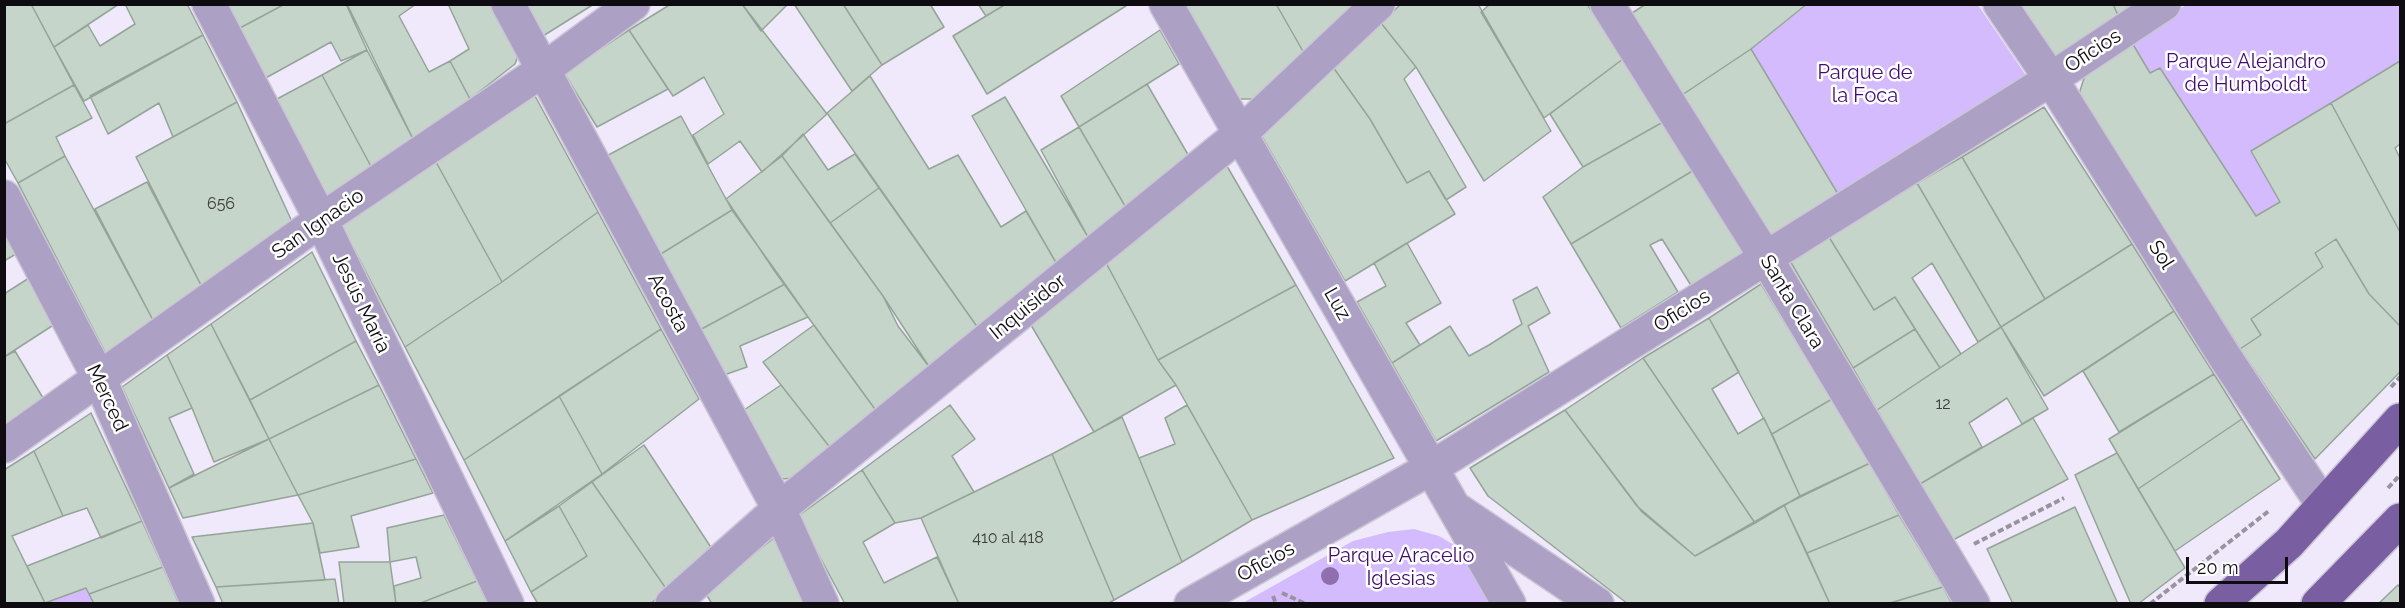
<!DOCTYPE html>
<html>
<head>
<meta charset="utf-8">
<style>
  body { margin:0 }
  #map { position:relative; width:2405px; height:608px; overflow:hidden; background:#efe9fb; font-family:Raleway,sans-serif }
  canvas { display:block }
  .frame { position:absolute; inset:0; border:6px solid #0e0c11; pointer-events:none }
  .scale { position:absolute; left:2186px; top:557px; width:102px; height:27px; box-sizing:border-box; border:3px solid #0e0c11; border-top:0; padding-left:8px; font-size:18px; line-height:21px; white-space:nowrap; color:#0e0c11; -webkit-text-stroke:4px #fff; paint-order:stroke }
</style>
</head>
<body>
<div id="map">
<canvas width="2405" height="608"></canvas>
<div class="frame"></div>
<div class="scale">20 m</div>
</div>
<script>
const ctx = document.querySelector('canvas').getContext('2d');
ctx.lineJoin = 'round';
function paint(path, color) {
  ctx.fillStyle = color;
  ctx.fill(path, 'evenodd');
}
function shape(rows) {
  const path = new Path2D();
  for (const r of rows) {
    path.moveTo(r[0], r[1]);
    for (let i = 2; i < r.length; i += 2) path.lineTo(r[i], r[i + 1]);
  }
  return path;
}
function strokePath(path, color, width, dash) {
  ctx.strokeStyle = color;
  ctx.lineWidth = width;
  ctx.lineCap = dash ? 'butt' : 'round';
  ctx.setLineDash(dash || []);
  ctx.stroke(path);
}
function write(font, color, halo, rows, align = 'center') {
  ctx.font = font + ' Raleway,sans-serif';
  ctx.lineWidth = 5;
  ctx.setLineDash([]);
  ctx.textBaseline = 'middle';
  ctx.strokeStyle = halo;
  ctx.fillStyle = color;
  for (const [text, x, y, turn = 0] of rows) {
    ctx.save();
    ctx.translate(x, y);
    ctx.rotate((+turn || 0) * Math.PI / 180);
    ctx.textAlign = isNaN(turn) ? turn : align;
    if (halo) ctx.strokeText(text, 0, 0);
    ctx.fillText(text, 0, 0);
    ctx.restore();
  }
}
paint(shape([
  [1807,5,1978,5,2027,77,1838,194,1751,49],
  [2186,5,2400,5,2400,61,2251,151,2280,202,2256,216,2160,68,2150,73,2131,41],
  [1414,529,1439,536,1464,551,1496,604,1241,604,1353,541,1388,532],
  [86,588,94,603,44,604]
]), '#d4bbfd');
const building = shape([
  [4,4,31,4,74,85,4,124,4,4],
  [31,4,119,4,54,47,31,4],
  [125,4,187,4,203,35,84,101,54,47,88,25,100,46,135,24,125,4],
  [224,4,285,4,238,29,224,4],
  [285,4,346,4,367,50,341,61,331,42,262,80,238,29,285,4],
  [347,4,416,4,399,16,429,72,450,61,470,99,414,141,347,4],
  [448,4,499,4,522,45,515,64,470,99,450,61,469,49,448,4],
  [526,4,594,4,543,36,526,4],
  [671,4,742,4,827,114,762,172,740,141,708,164,693,135,724,114,704,77,673,96,629,30,671,4],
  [742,4,788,4,761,31,742,4],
  [794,4,843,4,882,65,852,91,794,4],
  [843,4,930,4,944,27,882,65,843,4],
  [978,4,1006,4,986,16,978,4],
  [1006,4,1129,4,987,94,953,36,1006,4],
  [1184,4,1276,4,1304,53,1254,99,1238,99,1184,4],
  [1276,4,1354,4,1304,53,1276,4],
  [1401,4,1478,4,1551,131,1484,181,1416,67,1381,23,1401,4],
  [1490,4,1587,4,1623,59,1544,118,1481,12,1490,4],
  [1646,4,1807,4,1751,49,1679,97,1629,15,1646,4],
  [2014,4,2113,4,2120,20,2055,66,2014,4],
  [2113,4,2140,4,2120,20,2113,4],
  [1381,23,1416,67,1404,79,1466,187,1446,200,1429,171,1407,183,1370,119,1333,67,1381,23],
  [629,30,668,89,597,127,564,73,629,30],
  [1160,30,1179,64,1079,127,1061,96,1160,30],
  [203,35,237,102,173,137,159,103,108,134,90,96,203,35],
  [2131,41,2150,73,2160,68,2256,216,2280,202,2251,151,2331,103,2400,232,2400,326,2369,294,2336,239,2315,253,2323,267,2251,319,2261,335,2240,349,2079,94,2085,75,2131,41],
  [1751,49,1838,194,1769,238,1679,97,1751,49],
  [367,50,414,141,374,172,322,75,367,50],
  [1623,59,1663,122,1583,167,1550,114,1623,59],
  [2400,61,2400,144,2395,148,2400,158,2400,232,2331,103,2400,61],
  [1333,67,1370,119,1407,183,1429,171,1455,214,1345,281,1260,133,1333,67],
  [322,75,374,172,331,197,320,196,275,100,322,75],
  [870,76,929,169,958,155,1001,227,1026,211,1058,266,978,328,827,113,870,76],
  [1147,84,1190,158,1125,206,1079,127,1147,84],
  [74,85,92,118,56,137,65,156,18,183,4,158,4,124,74,85],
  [534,94,598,212,502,282,436,162,534,94],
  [1005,97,1088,237,1058,266,972,116,1005,97],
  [237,102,294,226,203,289,136,157,237,102],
  [2044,107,2132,244,2045,299,1962,157,2044,107],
  [681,116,732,210,656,257,601,159,681,116],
  [1663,122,1694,170,1571,244,1543,197,1583,167,1663,122],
  [1079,127,1125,206,1088,237,1041,150,1079,127],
  [803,134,828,170,855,154,879,188,830,223,782,156,803,134],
  [65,156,154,322,106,354,18,183,65,156],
  [782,156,883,296,898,326,930,368,877,412,776,273,726,199,782,156],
  [1962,157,2045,299,2001,327,1917,183,1962,157],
  [1224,161,1296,285,1158,360,1105,261,1224,161],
  [436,162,502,282,405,347,342,226,436,162],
  [1694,170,1745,254,1692,287,1662,239,1650,245,1678,292,1621,328,1571,244,1694,170],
  [147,182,203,289,154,322,95,209,147,182],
  [1917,183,2001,327,1978,342,1932,263,1912,278,1961,354,1940,368,1895,297,1874,310,1829,237,1917,183],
  [879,188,978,328,930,368,883,296,830,223,879,188],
  [732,210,785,284,696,332,656,257,732,210],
  [598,212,661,329,464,460,405,347,502,282,598,212],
  [4,234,16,254,4,261,4,234],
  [1829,237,1874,310,1895,297,1915,329,1853,368,1790,261,1829,237],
  [2336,239,2369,294,2400,326,2400,372,2315,459,2240,349,2261,335,2251,319,2323,267,2315,253,2336,239],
  [1407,243,1441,303,1406,323,1420,345,1392,363,1357,302,1386,286,1374,263,1407,243],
  [2132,244,2174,311,2044,396,2001,327,2132,244],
  [312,252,356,341,250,400,211,324,312,252],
  [1105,261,1158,360,1176,385,1094,432,1031,325,1105,261],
  [29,278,55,324,4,357,4,294,29,278],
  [785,284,808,317,740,346,747,367,718,377,696,332,785,284],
  [1761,284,1832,399,1772,434,1709,318,1761,284],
  [1296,285,1394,458,1252,520,1176,385,1158,360,1296,285],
  [1537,287,1550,313,1528,326,1549,372,1436,441,1392,363,1450,326,1469,356,1489,345,1522,324,1513,300,1537,287],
  [2174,311,2214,374,2119,432,2083,371,2174,311],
  [1709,318,1739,372,1712,389,1738,434,1764,418,1800,496,1755,523,1643,358,1709,318],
  [211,324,269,439,214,462,192,408,167,355,211,324],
  [814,325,877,412,832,450,763,362,814,325],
  [2001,327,2048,409,2022,424,2007,398,1969,423,1982,447,1920,484,1877,410,2001,327],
  [661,329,699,399,602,474,559,396,661,329],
  [1915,329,1940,368,1877,410,1853,368,1915,329],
  [356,341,379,385,269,439,250,400,356,341],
  [15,351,46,403,4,430,4,357,15,351],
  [167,355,192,408,169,418,194,474,169,488,122,387,167,355],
  [1643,358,1755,523,1695,556,1637,506,1565,410,1643,358],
  [2214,374,2242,419,2138,489,2109,439,2214,374],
  [379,385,416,459,298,495,269,439,379,385],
  [781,385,832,450,798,478,780,479,744,410,781,385],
  [559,396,602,474,505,541,464,460,559,396],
  [1832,399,1870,463,1800,496,1772,434,1832,399],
  [950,405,975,439,952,456,974,492,921,518,895,523,862,470,950,405],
  [1187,405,1252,520,1182,562,1139,458,1175,444,1165,418,1187,405],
  [1565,410,1642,512,1695,556,1784,505,1830,604,1628,604,1488,496,1470,468,1565,410],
  [91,413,142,521,101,538,87,508,63,516,34,451,91,413],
  [1122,417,1182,562,1114,600,1052,454,1122,417],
  [2033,418,2068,479,1953,540,1920,484,2033,418],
  [2242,419,2280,479,2175,551,2138,489,2242,419],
  [269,439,298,495,183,518,169,488,269,439],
  [644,445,714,552,667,590,592,482,644,445],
  [34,451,63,516,12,536,45,603,4,604,4,470,34,451],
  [2117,453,2185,568,2138,604,2131,604,2075,475,2117,453],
  [1052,454,1114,600,1107,604,959,604,921,518,1052,454],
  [416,459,433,493,351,516,359,547,320,553,313,523,298,495,416,459],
  [1870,463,1899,515,1807,553,1784,505,1870,463],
  [862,470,895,523,863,542,884,583,937,557,959,604,845,604,798,516,862,470],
  [592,482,667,590,650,604,538,604,531,592,587,556,559,506,592,482],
  [559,506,587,556,531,592,505,541,559,506],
  [2075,507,2118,604,2013,604,1987,549,2075,507],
  [444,515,477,581,418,604,396,604,394,586,421,578,416,557,390,562,387,528,444,515],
  [1899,515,1943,587,1887,604,1830,604,1807,553,1899,515],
  [142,521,163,567,89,594,86,588,45,603,27,566,142,521],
  [313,523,325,580,216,587,192,537,313,523],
  [774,538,806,604,712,604,705,592,774,538],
  [339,562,390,562,396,604,344,604,339,562],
  [163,567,179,604,94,604,89,594,163,567],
  [335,579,339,604,223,604,216,587,335,579],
  [477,581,488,604,418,604,477,581],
  [2398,585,2400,587,2400,604,2378,604,2398,585],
  [1943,587,1952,604,1890,603,1943,587]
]);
paint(building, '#c5d5c9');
strokePath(building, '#95a499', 1.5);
const minor = shape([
  [209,4,321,220,507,604],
  [508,4,779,509,822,604],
  [1166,4,1509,604],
  [1607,4,1766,258,1973,604],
  [2000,4,2051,79,2223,354,2323,505],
  [4,197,100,380,198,604],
  [4,446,321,220,543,70,633,4],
  [1459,511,1597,604],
  [672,604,779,509,1240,134,1378,4],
  [1191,604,1431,468,2051,79,2164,4]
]);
const major = shape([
  [2221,604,2289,543,2400,420],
  [2318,604,2400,520]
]);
strokePath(minor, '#cbc6d6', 36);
strokePath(major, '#cbc6d6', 36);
strokePath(shape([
  [2391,387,2400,377],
  [2388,488,2400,475],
  [1974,544,2064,498],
  [1282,593,1306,604],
  [1273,596,1276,604],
  [2150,604,2270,510]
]), '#97939f', 4, [6, 3]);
strokePath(minor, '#ada0c5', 33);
strokePath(major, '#795ea1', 33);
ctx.fillStyle = '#8f6fae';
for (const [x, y] of [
  [1330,576]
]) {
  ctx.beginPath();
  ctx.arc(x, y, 9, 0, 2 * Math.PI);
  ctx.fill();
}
write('16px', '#3c3e3f', null, [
  ["656",221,204],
  ["12",1943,404],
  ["410 al 418",1008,538]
]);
write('20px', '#0e0c11', '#fff', [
  ["Oficios",2093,51,-33],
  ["San Ignacio",318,224,-35],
  ["Sol",2161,255,58],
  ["Santa Clara",1792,302,59],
  ["Jesús María",361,303,64],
  ["Acosta",668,303,62],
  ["Luz",1337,304,60],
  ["Inquisidor",1028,307,-39],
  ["Oficios",1682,311,-32],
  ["Merced",107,398,65],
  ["Oficios",1266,562,-29]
]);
write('20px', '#410b6f', '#fff', [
  ["Parque Alejandro",2246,62],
  ["de Humboldt",2246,85],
  ["Parque de",1865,73],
  ["la Foca",1865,96],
  ["Parque Aracelio",1401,556],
  ["Iglesias",1401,579]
]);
</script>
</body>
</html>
